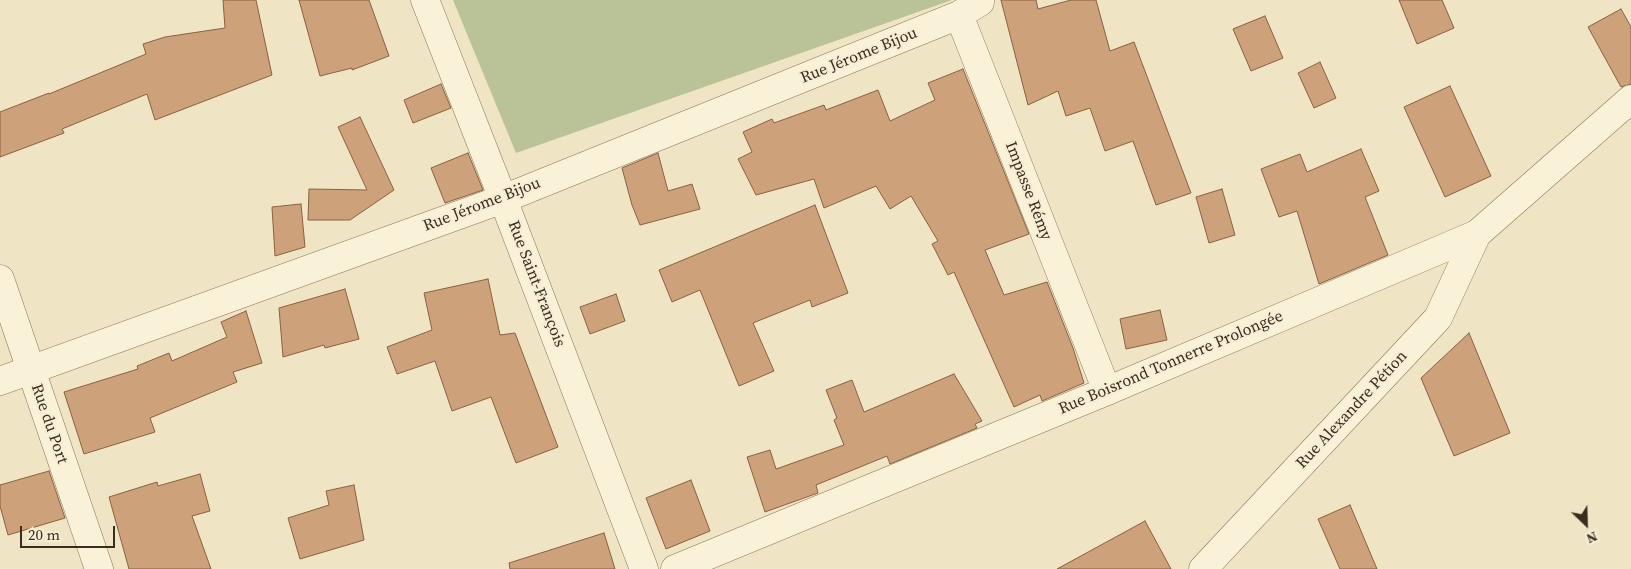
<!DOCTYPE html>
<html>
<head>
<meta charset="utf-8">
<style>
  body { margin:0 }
  #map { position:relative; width:1631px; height:569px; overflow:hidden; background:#efe4c4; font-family:"Source Serif 4",serif }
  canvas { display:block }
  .north { position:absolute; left:1561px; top:499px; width:50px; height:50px; -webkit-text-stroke:4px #f6eed4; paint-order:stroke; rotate:156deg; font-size:14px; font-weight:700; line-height:20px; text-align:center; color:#3a2d1f }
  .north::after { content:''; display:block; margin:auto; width:18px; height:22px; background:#3a2d1f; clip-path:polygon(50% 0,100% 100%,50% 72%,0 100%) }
  .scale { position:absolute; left:20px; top:526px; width:95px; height:22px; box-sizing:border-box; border:2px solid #3a2d1f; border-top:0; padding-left:6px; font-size:15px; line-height:18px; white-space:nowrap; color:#3a2d1f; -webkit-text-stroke:4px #f6eed4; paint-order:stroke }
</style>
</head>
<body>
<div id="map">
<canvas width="1631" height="569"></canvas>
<div class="north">N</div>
<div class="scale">20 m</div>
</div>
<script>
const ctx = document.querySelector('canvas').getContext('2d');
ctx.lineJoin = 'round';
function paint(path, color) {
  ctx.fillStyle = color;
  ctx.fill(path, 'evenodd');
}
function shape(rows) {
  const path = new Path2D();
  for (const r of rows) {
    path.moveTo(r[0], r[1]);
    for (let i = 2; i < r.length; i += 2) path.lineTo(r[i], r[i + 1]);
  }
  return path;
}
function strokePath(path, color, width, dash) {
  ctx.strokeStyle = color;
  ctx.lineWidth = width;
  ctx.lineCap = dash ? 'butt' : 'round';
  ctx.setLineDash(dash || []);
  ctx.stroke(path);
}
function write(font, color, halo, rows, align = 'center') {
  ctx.font = font + ' "Source Serif 4",serif';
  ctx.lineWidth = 4;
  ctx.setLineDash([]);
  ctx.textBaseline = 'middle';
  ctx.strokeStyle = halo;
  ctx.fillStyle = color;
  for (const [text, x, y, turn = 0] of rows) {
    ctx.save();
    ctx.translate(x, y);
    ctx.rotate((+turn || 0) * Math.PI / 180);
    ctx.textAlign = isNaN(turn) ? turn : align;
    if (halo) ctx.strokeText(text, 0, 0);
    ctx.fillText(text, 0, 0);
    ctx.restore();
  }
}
paint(shape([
  [453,0,952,0,516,153]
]), '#bac297');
const building = shape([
  [223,0,256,0,272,75,155,120,147,94,62,129,64,133,0,157,0,112,49,93,49,94,146,54,143,44,165,37,225,28,223,0],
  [299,0,369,0,389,56,352,70,352,68,320,76,299,0],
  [1001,0,1036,0,1038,9,1071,0,1096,0,1110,51,1134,42,1191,193,1156,205,1133,141,1105,151,1090,108,1066,116,1058,91,1028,105,1001,0],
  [1399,0,1442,0,1454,28,1417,44,1399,0],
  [1621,9,1631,27,1631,84,1621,87,1588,27,1621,9],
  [1265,16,1283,58,1251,71,1233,29,1265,16],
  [1320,62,1336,98,1314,108,1298,73,1320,62],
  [963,69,1029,234,985,250,1004,295,1047,282,1073,348,1084,383,1042,401,1040,395,1014,407,954,272,948,275,932,244,938,241,911,196,890,209,876,186,824,208,814,179,756,195,738,159,752,152,743,132,772,119,774,123,824,105,826,110,878,90,890,121,935,100,928,83,963,69],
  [441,84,451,108,413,123,404,100,441,84],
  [1450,86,1491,176,1445,197,1404,107,1450,86],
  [360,117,394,190,350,220,308,220,309,189,367,190,338,127,360,117],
  [1361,149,1379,191,1365,197,1388,255,1319,284,1297,211,1279,217,1261,169,1300,154,1307,172,1361,149],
  [468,153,483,190,445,203,431,168,468,153],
  [658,153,668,191,692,184,700,209,640,225,632,205,622,168,658,153],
  [1222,189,1235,235,1209,243,1196,197,1222,189],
  [301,204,305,247,275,256,272,207,301,204],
  [815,205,848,293,812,307,810,300,753,323,774,371,739,386,700,290,672,302,659,270,815,205],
  [488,279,500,335,515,333,558,447,516,463,491,397,452,411,435,361,397,374,387,347,432,330,424,293,488,279],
  [345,289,359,339,325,348,324,345,283,357,279,308,345,289],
  [616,294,625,321,590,334,580,307,616,294],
  [1160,310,1167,340,1126,349,1120,319,1160,310],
  [246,311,262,363,233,372,237,382,150,418,155,432,84,454,64,392,138,369,137,366,169,353,172,361,227,337,221,322,246,311],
  [1469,333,1510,433,1454,456,1421,378,1469,333],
  [954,374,982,421,975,424,977,428,890,464,887,456,816,485,818,493,765,512,747,457,770,450,776,469,844,445,834,420,837,418,826,390,852,380,864,412,954,374],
  [49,471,65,518,8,535,0,506,0,485,49,471],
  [200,474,210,511,192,516,211,569,129,569,109,497,157,482,158,486,200,474],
  [691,480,710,531,666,549,646,498,691,480],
  [354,485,364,540,300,559,288,518,329,505,326,491,354,485],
  [1350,505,1377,569,1340,569,1318,519,1350,505],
  [1145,521,1171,569,1057,569,1145,521],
  [604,533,615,569,510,569,509,563,604,533]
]);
paint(building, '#cda17a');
strokePath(building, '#896140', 1);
const minor = shape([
  [980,0,980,2,959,15,1107,391],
  [0,381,503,199,959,15]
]);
const tertiary = shape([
  [425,0,503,199,644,569],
  [0,279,99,569],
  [675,569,1107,391,1477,234,1631,99],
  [1203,569,1438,318,1477,234]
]);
strokePath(minor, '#8a765a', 29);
strokePath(tertiary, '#8a765a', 29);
strokePath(minor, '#f9f1d8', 28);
strokePath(tertiary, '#f9f1d8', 28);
write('16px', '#3a2d1f', '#f6eed4', [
  ["Rue Jérome Bijou",859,56,-22],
  ["Impasse Rémy",1028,191,69],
  ["Rue Jérome Bijou",482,205,-21],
  ["Rue Saint-François",536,284,69],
  ["Rue Boisrond Tonnerre Prolongée",1171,363,-23],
  ["Rue Alexandre Pétion",1352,410,-47],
  ["Rue du Port",49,424,71]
]);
</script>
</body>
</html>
